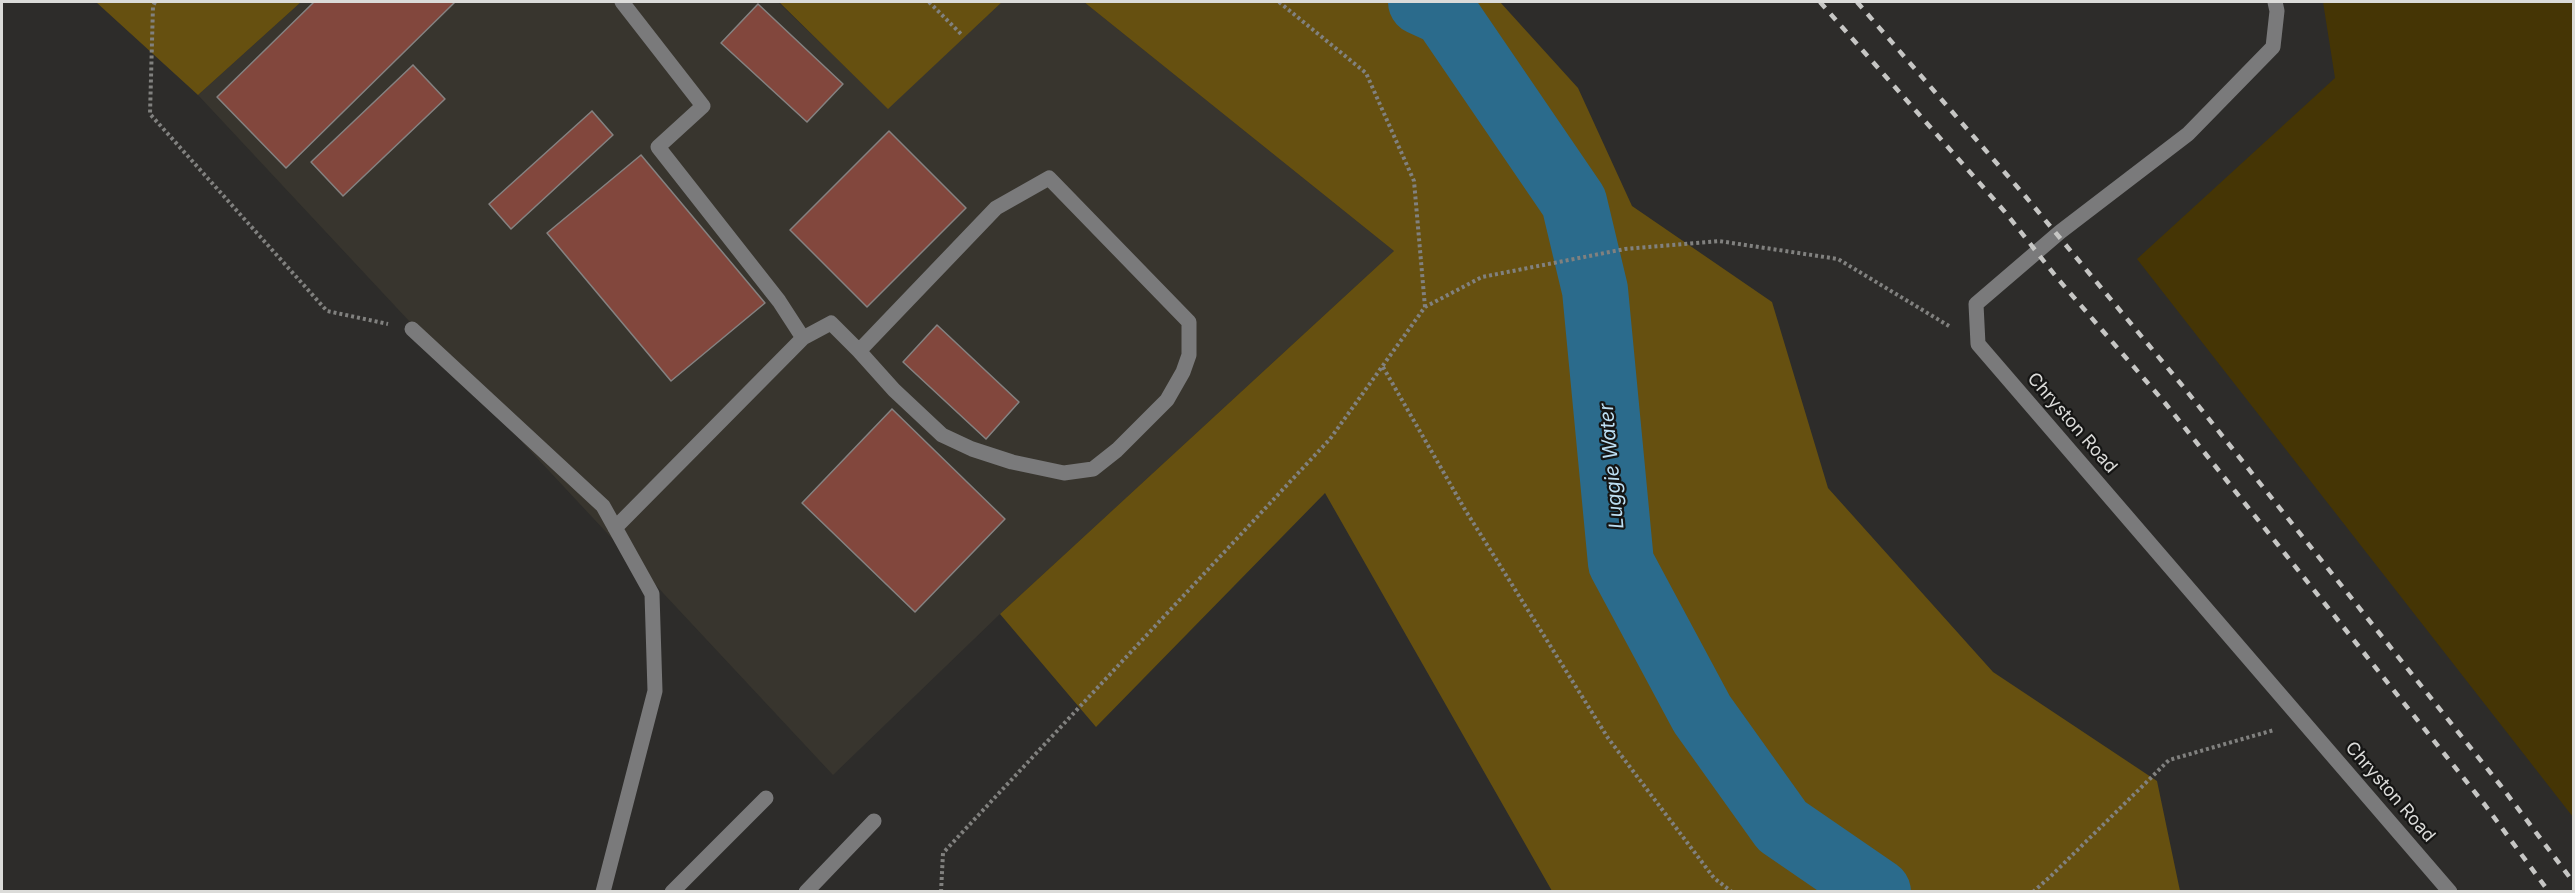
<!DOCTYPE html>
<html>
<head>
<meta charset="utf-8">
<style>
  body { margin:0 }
  #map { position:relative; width:2575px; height:893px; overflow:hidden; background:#2d2c2a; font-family:Inter,sans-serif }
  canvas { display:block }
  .frame { position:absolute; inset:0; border:3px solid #dbdbd9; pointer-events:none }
</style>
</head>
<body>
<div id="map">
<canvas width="2575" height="893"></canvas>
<div class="frame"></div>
</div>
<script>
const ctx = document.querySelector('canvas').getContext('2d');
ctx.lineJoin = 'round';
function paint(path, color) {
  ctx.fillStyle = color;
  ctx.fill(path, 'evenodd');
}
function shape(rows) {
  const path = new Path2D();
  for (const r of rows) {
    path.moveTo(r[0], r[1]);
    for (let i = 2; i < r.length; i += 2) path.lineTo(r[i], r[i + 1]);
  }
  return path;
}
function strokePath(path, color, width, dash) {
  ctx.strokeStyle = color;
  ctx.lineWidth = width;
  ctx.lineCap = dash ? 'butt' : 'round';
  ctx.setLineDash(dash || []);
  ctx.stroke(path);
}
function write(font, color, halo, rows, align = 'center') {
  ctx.font = font + ' Inter,sans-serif';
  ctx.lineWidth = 4.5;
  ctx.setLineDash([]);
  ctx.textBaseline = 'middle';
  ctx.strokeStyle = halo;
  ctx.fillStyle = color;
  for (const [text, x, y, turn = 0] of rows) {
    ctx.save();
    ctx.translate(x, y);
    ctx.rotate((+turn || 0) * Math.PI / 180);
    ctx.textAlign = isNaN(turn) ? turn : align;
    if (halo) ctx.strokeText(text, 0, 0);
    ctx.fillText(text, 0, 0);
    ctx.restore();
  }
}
paint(shape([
  [301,2,778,2,888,108,1002,2,1084,2,1394,251,1000,614,833,775,198,95]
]), '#38352e');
paint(shape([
  [2323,2,2573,2,2573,817,2137,259,2335,78]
]), '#453505');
paint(shape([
  [96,2,301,2,198,95],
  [779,2,1002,2,888,109],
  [1084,2,1500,2,1578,88,1632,206,1772,302,1828,488,1993,672,2157,781,2180,891,1552,891,1325,493,1096,727,1000,614,1394,251]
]), '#665010');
strokePath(shape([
  [1421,2,1445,13,1574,202,1595,290,1621,563,1702,714,1782,826,1878,892]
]), '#2b6b8c', 66);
const building = shape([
  [314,2,455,2,286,168,217,97,314,2],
  [758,4,843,84,807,122,721,43,758,4],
  [413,65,445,99,343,196,311,162,413,65],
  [592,111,613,135,511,229,489,204,592,111],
  [889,131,966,208,867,307,790,230,889,131],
  [641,155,765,303,671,381,547,233,641,155],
  [937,325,1019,402,986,439,903,362,937,325],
  [892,409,1005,519,915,612,802,503,892,409]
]);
paint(building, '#82473d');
strokePath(building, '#858281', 1.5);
strokePath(shape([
  [155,2,153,6,150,114,327,311,388,324],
  [929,2,962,35],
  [1279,2,1366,73,1414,181,1425,307],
  [1383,367,1464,508,1608,738,1714,878,1732,892],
  [941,892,943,853,1330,439,1425,307,1482,277,1625,249,1719,241,1838,259,1949,326],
  [2033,892,2052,875,2169,760,2274,730]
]), '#81817f', 4, [3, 3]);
strokePath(shape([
  [622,2,703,106,658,147,779,301,803,338],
  [2275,2,2277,11,2273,47,2188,134,2060,232,1976,304,1978,344,2450,892],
  [412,329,603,506,652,594,655,691,603,892],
  [615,528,803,338,831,323,859,351,996,208,1049,178,1189,322,1189,355,1183,372,1167,400,1117,450,1093,469,1064,473,1012,462,972,449,942,435,894,390,859,351],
  [672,892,766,798],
  [806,892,874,821]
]), '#7a7a7b', 15);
strokePath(shape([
  [1820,2,2005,212,2058,279,2165,403,2485,805,2549,892],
  [1857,2,2026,197,2181,384,2501,786,2574,883]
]), '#c6c6c4', 4.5, [8, 8]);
write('18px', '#dbdbd9', '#151514', [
  ["Chryston Road",2072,423,49],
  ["Chryston Road",2390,792,49]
]);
write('italic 20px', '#bddff3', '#151514', [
  ["Luggie Water",1612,466,-95]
]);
</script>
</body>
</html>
